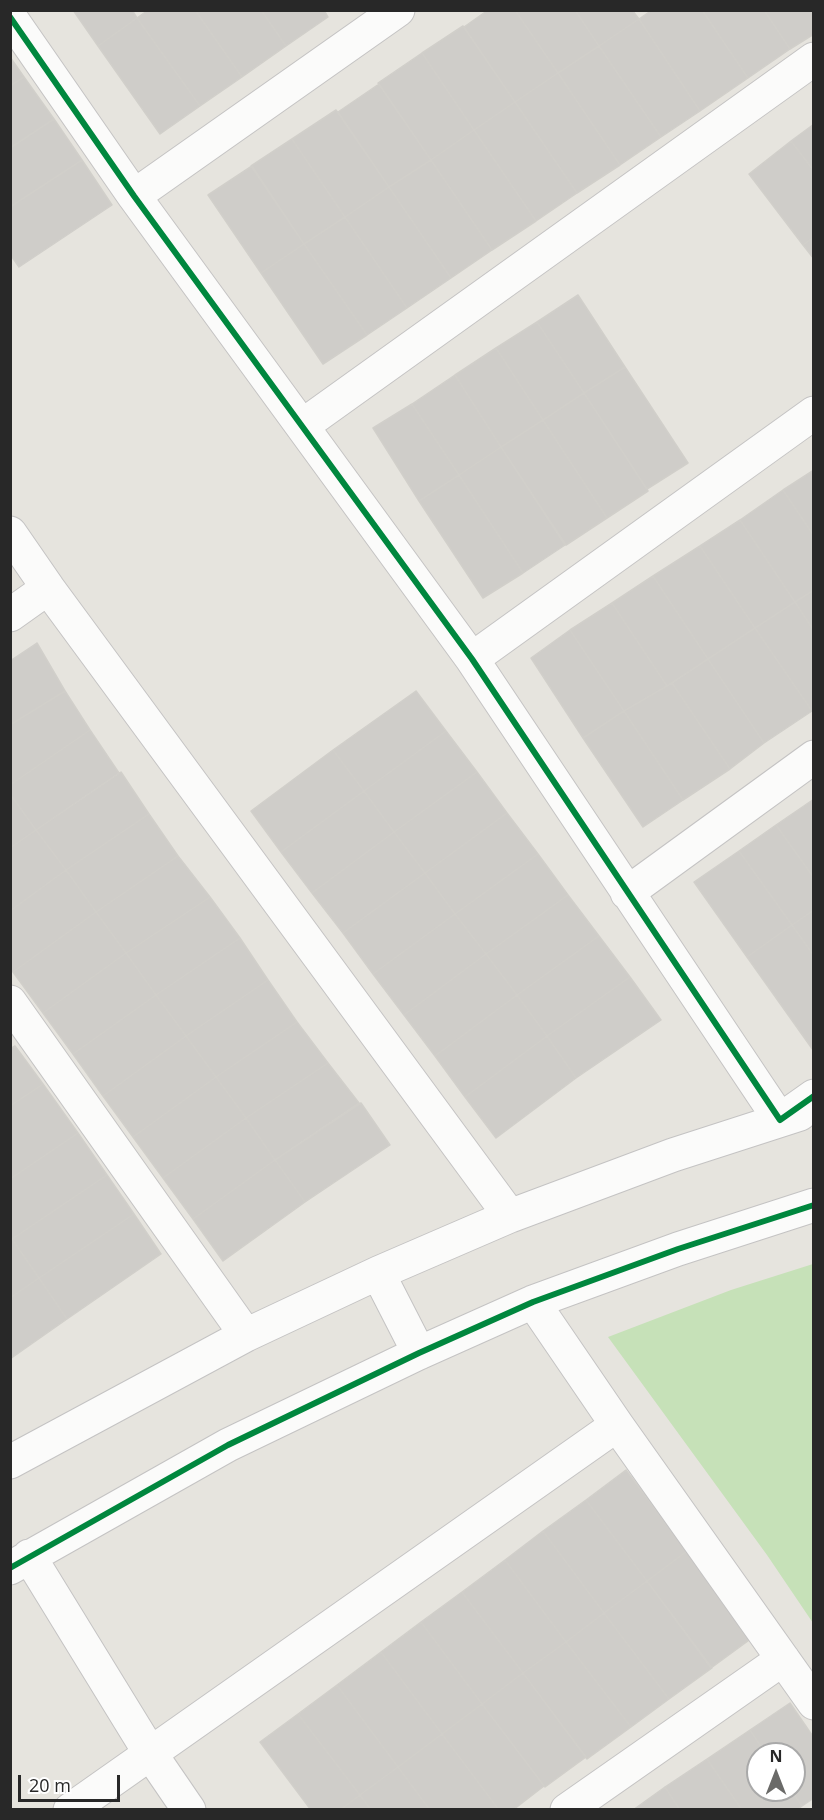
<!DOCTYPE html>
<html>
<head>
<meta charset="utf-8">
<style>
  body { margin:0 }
  #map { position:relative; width:824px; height:1820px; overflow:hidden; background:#e6e4de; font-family:"Open Sans",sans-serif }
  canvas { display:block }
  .frame { position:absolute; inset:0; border:12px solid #282828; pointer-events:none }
  .north { position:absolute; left:746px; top:1742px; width:60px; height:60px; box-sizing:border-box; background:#fff; border:2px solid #a9a9a9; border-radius:50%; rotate:0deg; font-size:16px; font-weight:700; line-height:24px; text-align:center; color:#282828 }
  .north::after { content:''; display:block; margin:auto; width:21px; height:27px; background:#6a6a68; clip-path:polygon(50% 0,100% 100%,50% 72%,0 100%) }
  .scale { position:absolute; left:18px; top:1775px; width:102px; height:27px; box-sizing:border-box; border:3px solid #282828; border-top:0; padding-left:8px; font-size:18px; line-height:21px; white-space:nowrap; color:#282828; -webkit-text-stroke:4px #fff; paint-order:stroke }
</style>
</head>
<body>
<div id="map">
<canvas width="824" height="1820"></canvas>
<div class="frame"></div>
<div class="north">N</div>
<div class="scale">20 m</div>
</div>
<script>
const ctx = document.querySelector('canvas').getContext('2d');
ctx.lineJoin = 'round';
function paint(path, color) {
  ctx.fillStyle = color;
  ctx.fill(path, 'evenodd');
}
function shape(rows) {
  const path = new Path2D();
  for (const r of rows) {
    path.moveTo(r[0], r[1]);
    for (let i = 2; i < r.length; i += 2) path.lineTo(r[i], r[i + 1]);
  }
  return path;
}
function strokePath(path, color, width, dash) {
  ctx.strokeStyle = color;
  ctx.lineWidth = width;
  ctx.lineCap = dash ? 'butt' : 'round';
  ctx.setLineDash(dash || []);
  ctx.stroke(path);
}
paint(shape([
  [813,1264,814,1264,813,1623,767,1555,608,1337,731,1290]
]), '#c6e1b8');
const building = shape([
  [73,10,132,10,137,18,98,46,73,10],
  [148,10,195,10,242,77,200,106,137,18,148,10],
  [195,10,261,10,286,46,242,77,195,10],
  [261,10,324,10,328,17,286,46,261,10],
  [488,10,515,10,558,73,515,102,464,27,488,10],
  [515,10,575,10,599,46,558,73,515,10],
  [575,10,632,10,639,19,599,46,575,10],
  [652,10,702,10,748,78,700,111,639,19,652,10],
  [702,10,764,10,790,49,748,78,702,10],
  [764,10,814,10,814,34,790,49,764,10],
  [137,18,200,106,160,134,98,46,137,18],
  [639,19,700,111,661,137,599,46,639,19],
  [463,26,515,102,474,130,422,53,463,26],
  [599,46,661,137,620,165,558,73,599,46],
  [422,53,474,130,431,160,378,83,422,53],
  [10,57,24,77,10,86,10,57],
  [558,73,620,165,577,193,515,102,558,73],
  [24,77,54,119,10,148,10,86,24,77],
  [379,84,431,160,389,187,338,112,379,84],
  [515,102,577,193,536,221,474,130,515,102],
  [336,110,389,187,345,217,292,139,336,110],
  [54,119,82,160,10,207,10,148,54,119],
  [814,124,814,171,791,141,814,124],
  [474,130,536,221,492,250,431,160,474,130],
  [292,139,345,217,304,244,251,166,292,139],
  [791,141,814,171,814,237,803,245,749,174,791,141],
  [82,160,112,205,19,267,10,254,10,207,82,160],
  [431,160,492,250,451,278,389,187,431,160],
  [252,166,304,244,261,273,208,195,252,166],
  [389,187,451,278,407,308,345,217,389,187],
  [345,217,407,308,367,335,304,244,345,217],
  [814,237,814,259,803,245,814,237],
  [304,244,367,335,323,364,261,273,304,244],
  [578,295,625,367,584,393,537,322,578,295],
  [537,322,584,393,543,420,496,348,537,322],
  [496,348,543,420,501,447,455,375,496,348],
  [625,367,688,463,647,489,584,393,625,367],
  [455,375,501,447,459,475,412,404,455,375],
  [584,393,648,491,607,518,543,420,584,393],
  [412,404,459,475,419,501,373,428,412,404],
  [543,420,607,518,566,545,501,447,543,420],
  [501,447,565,545,523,573,459,475,501,447],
  [814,470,814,536,783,490,814,470],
  [459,475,523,573,483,598,419,501,459,475],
  [783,490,814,536,814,590,795,602,740,520,783,490],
  [740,520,795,602,755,628,700,546,740,520],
  [700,546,755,628,708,659,653,576,700,546],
  [653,576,708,659,667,686,612,603,653,576],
  [814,590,814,631,795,602,814,590],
  [795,602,814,631,812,711,755,628,795,602],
  [612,603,667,686,624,711,570,630,612,603],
  [755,628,812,711,764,743,708,659,755,628],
  [570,630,624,711,583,738,531,658,570,630],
  [37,643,65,691,10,725,10,661,37,643],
  [708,659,764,743,730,769,672,683,708,659],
  [672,683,730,769,683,800,624,711,672,683],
  [65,691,90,730,10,785,10,725,65,691],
  [416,691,446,731,364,791,333,750,416,691],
  [624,711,683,800,643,827,583,738,624,711],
  [90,730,119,773,36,830,10,794,10,785,90,730],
  [446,731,477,772,394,832,364,791,446,731],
  [333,750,364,791,281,852,251,811,333,750],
  [121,772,149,814,66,870,36,830,121,772],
  [477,772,507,813,425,873,394,832,477,772],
  [364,791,394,832,312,893,281,852,364,791],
  [10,794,36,830,10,848,10,794],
  [814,799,814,878,776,825,814,799],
  [507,813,538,854,455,914,425,873,507,813],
  [149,814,178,856,96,912,66,870,149,814],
  [776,825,814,878,814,910,792,925,739,851,776,825],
  [36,830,66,870,10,911,10,848,36,830],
  [394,832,425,873,343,933,312,893,394,832],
  [739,851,792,925,747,957,694,882,739,851],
  [538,854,568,895,486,954,455,914,538,854],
  [178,856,210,897,126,953,96,912,178,856],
  [66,870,96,912,13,972,10,968,10,911,66,870],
  [425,873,455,914,373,974,343,933,425,873],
  [568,895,599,936,517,995,486,954,568,895],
  [210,897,240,938,156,995,126,953,210,897],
  [814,910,814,956,792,925,814,910],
  [96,912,126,953,43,1013,13,972,96,912],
  [455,914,486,954,404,1015,373,974,455,914],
  [792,925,814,956,813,1050,747,957,792,925],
  [599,936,630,977,547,1036,517,995,599,936],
  [240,938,268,980,186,1036,156,995,240,938],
  [126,953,156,995,73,1054,43,1013,126,953],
  [486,954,517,995,435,1056,404,1015,486,954],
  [630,977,661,1020,576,1078,547,1036,630,977],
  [268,980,297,1022,216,1077,186,1036,268,980],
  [156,995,186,1036,103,1096,73,1054,156,995],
  [517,995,547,1036,465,1097,435,1056,517,995],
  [297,1022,328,1063,246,1118,216,1077,297,1022],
  [186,1036,216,1077,133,1137,103,1096,186,1036],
  [547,1036,576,1078,496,1138,465,1097,547,1036],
  [15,1046,43,1084,10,1106,10,1049,15,1046],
  [328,1063,359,1103,275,1160,246,1118,328,1063],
  [216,1077,246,1118,163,1178,133,1137,216,1077],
  [43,1084,78,1133,10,1179,10,1106,43,1084],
  [361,1103,390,1145,305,1202,275,1160,361,1103],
  [246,1118,275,1160,193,1219,163,1178,246,1118],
  [78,1133,107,1175,12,1239,10,1236,10,1179,78,1133],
  [275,1160,305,1202,223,1261,193,1219,275,1160],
  [107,1175,134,1214,39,1278,12,1239,107,1175],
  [134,1214,161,1254,67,1319,39,1278,134,1214],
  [12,1239,39,1278,10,1298,10,1240,12,1239],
  [39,1278,67,1319,10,1359,10,1298,39,1278],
  [626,1470,687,1551,647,1581,586,1500,626,1470],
  [586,1500,647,1581,604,1613,543,1531,586,1500],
  [543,1531,604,1613,566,1642,505,1560,543,1531],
  [687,1551,752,1638,711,1668,647,1581,687,1551],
  [505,1560,566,1642,523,1673,462,1592,505,1560],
  [647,1581,712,1668,669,1699,604,1613,647,1581],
  [462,1592,523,1673,482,1704,421,1622,462,1592],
  [604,1613,669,1699,631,1727,566,1642,604,1613],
  [421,1622,482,1704,442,1734,381,1652,421,1622],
  [566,1642,631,1727,587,1759,523,1673,566,1642],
  [381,1652,442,1734,398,1767,337,1685,381,1652],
  [523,1673,586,1757,545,1787,482,1704,523,1673],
  [337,1685,398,1767,360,1795,298,1714,337,1685],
  [790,1703,814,1738,814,1798,802,1806,791,1790,794,1790,794,1754,766,1754,750,1730,790,1703],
  [482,1704,544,1786,513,1810,499,1810,442,1734,482,1704],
  [298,1714,360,1795,340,1810,311,1810,260,1742,298,1714],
  [750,1730,766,1754,758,1754,758,1790,791,1790,802,1806,797,1810,742,1810,707,1759,750,1730],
  [442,1734,499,1810,430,1810,398,1767,442,1734],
  [707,1759,742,1810,680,1810,665,1787,707,1759],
  [398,1767,430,1810,371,1810,360,1795,398,1767],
  [665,1787,680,1810,633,1810,665,1787],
  [360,1795,371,1810,340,1810,360,1795]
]);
paint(building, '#cfcdc9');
strokePath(building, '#d1cfca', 1.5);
const minor = shape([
  [10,17,134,196,472,659,780,1120,814,1096],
  [134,196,398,10],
  [302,426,814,59],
  [10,533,48,588,510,1216],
  [10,615,48,588],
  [472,659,814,413],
  [627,893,814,757],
  [10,1002,246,1335],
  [378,1273,419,1353],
  [533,1302,617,1425,814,1703],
  [10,1462,246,1335,378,1273,510,1216,673,1155,800,1114],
  [29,1556,150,1753,189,1810],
  [10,1568,228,1445,419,1353,533,1302,678,1249,814,1205],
  [70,1810,617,1425],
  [567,1810,783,1659]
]);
strokePath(minor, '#c4c3c3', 35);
strokePath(minor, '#fbfbfa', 33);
strokePath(shape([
  [10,17,134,196,472,659,780,1120,814,1096],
  [10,1568,228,1445,419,1353,533,1302,678,1249,814,1205]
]), '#00873e', 6);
</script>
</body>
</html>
